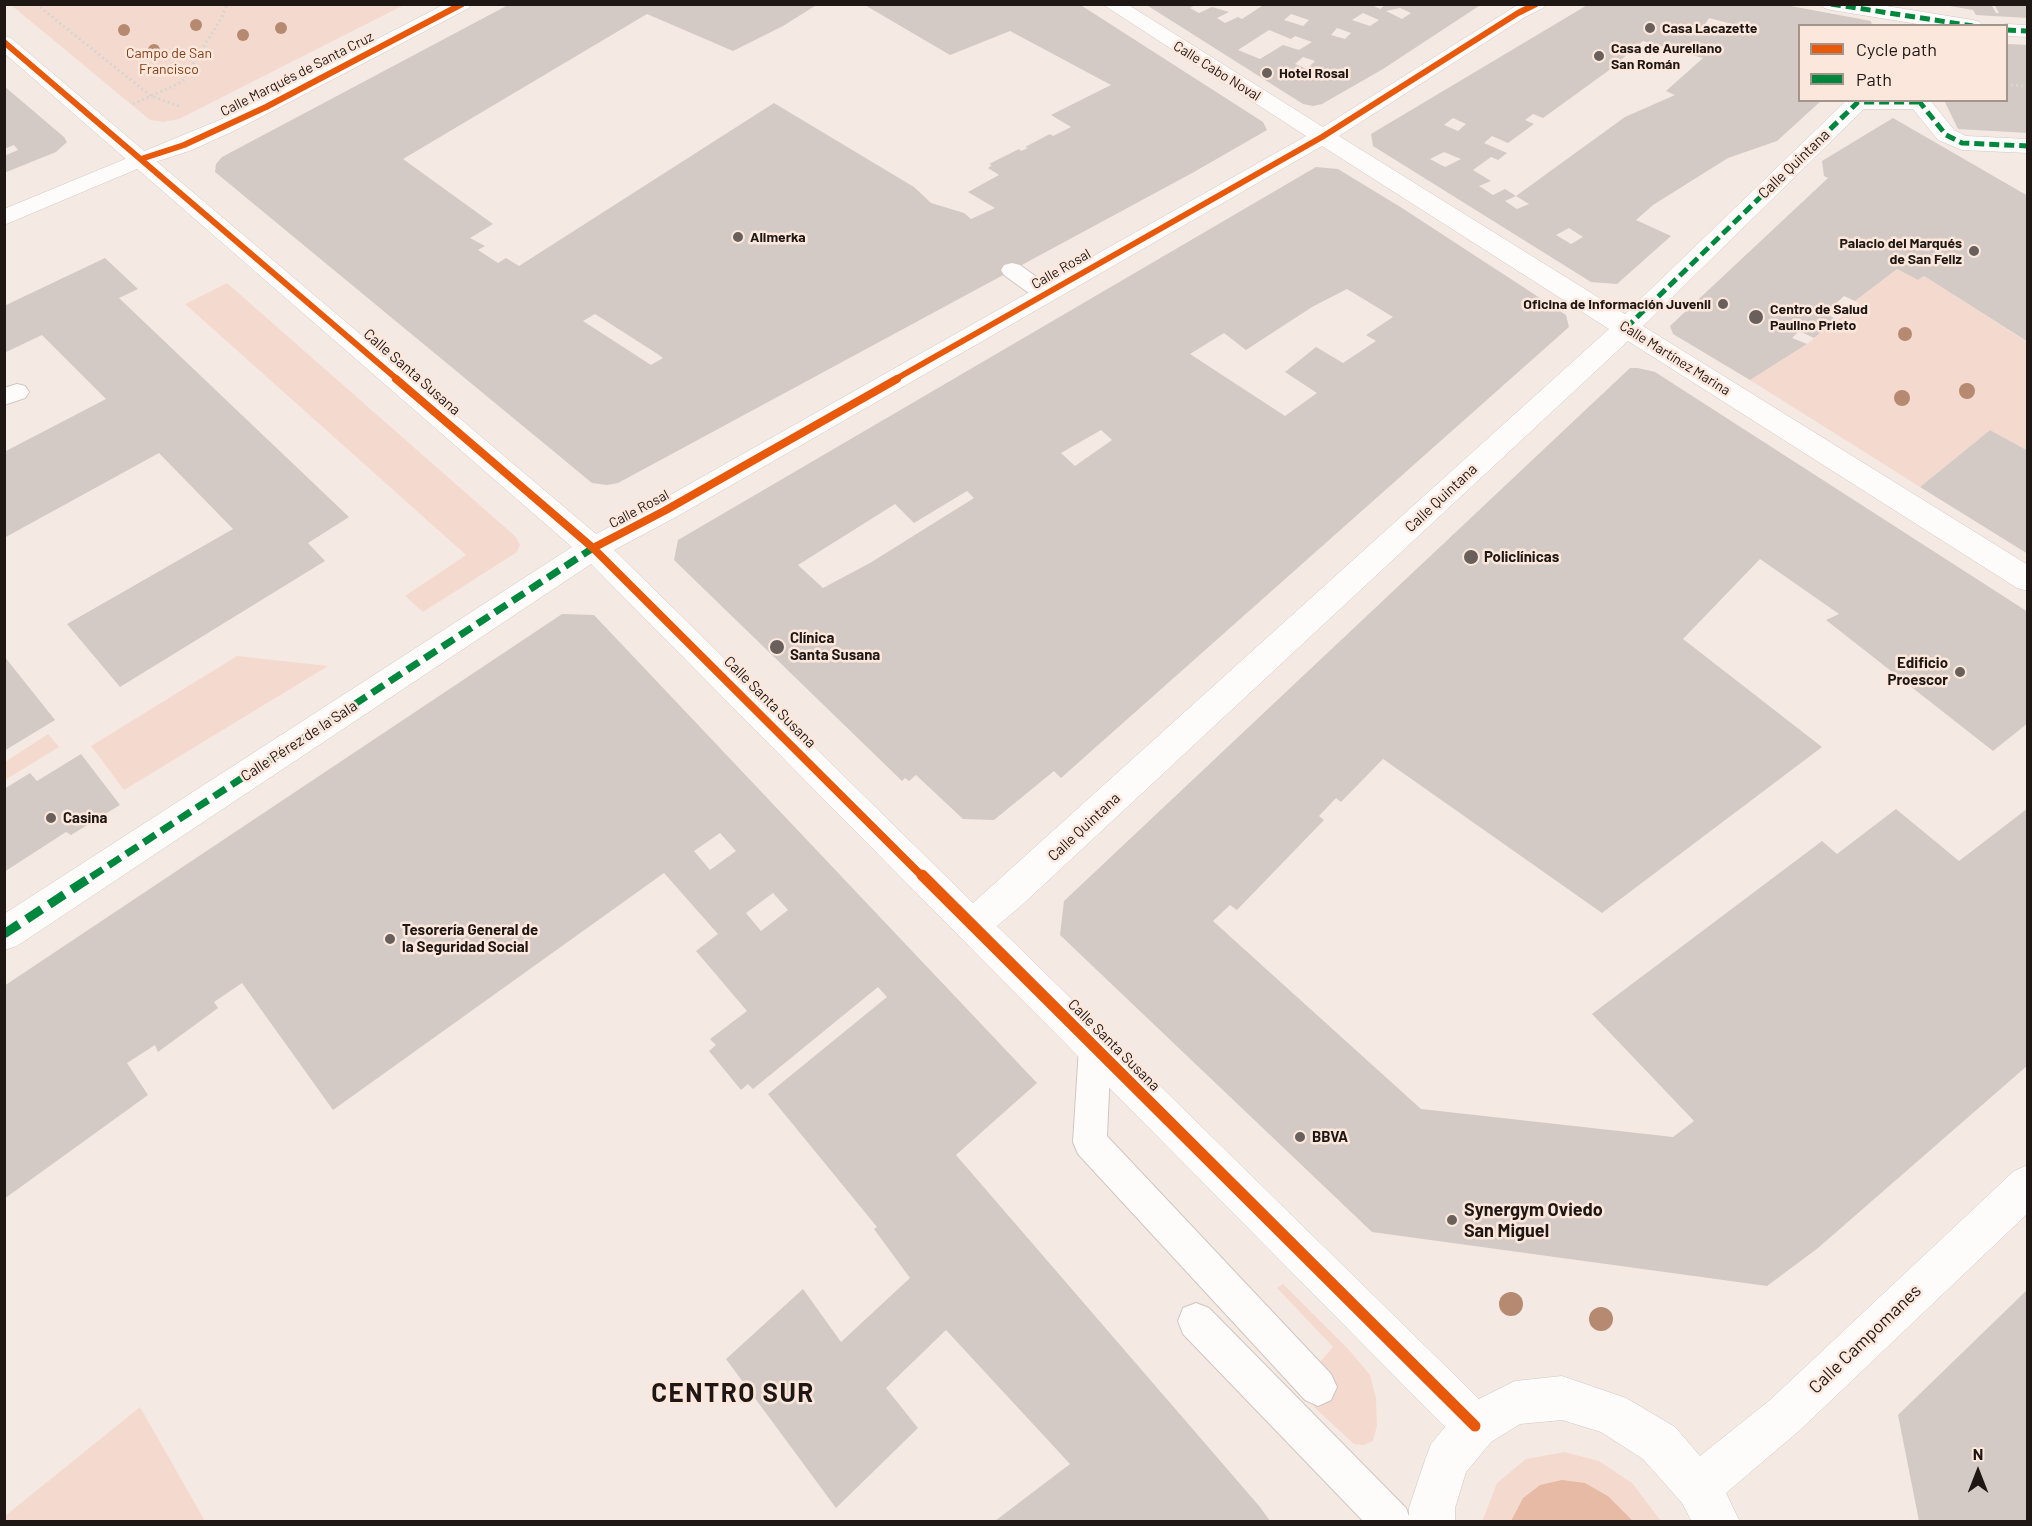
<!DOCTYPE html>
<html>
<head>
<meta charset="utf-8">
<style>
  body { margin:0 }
  #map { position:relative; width:2032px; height:1526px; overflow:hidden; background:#f5e9e3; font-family:Barlow,sans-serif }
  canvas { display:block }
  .frame { position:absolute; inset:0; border:6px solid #1e1713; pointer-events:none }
  .legend { position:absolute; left:1798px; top:24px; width:210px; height:78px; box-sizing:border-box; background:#fce7dc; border:2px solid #a3948c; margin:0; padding:8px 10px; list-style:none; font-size:18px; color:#1e1713 }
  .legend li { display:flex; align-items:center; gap:12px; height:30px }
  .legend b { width:30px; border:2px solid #a3948c }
  .north { position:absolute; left:1948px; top:1442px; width:60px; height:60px; -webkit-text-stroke:4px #fce7dc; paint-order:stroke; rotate:0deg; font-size:16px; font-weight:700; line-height:24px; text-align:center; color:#1e1713 }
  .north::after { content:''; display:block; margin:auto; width:21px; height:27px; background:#1e1713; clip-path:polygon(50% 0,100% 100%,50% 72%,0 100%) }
</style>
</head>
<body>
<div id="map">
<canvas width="2032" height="1526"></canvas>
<div class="frame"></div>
<ul class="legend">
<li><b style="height:8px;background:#e8590c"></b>Cycle path</li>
<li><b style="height:8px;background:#00873e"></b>Path</li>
</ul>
<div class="north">N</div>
</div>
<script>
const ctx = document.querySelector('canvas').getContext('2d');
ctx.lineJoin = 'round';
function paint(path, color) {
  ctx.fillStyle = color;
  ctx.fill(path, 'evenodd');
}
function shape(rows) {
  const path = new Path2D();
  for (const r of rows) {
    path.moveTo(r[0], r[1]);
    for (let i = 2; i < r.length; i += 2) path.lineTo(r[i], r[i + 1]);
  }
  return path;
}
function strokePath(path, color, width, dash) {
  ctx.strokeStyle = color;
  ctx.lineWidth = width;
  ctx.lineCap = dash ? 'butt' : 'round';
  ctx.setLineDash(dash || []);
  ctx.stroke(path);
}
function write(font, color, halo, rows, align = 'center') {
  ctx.font = font + ' Barlow,sans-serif';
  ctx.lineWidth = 5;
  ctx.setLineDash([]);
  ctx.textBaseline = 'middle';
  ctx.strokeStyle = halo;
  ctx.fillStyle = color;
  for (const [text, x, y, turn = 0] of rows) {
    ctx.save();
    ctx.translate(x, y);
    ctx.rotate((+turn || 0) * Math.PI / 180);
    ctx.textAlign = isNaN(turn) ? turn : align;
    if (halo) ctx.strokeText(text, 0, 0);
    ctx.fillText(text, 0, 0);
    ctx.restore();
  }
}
paint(shape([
  [11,5,404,5,179,119,163,122,150,120],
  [1897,269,1918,280,1924,276,2027,342,2027,451,1990,430,1920,487,1750,380,1807,344,1859,303,1855,301],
  [227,283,516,537,520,545,517,552,423,612,405,596,466,555,185,304],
  [237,656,328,666,124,790,91,746],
  [48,734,59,747,5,780,5,762],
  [1283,1284,1349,1350,1370,1375,1376,1398,1377,1426,1373,1441,1364,1445,1354,1444,1314,1407,1335,1382,1318,1364,1333,1347,1277,1288],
  [140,1407,205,1521,5,1521,5,1516],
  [1564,1452,1599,1461,1632,1483,1661,1521,1633,1521,1608,1496,1585,1483,1540,1485,1523,1498,1511,1521,1482,1522,1497,1483,1526,1459]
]), '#f4dace');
paint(shape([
  [1562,1480,1585,1483,1608,1496,1633,1521,1511,1521,1523,1498,1540,1485]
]), '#e6baa4');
paint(shape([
  [510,4,818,4,783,26,733,51,647,14,403,159,493,224,470,238,485,246,478,250,498,263,506,258,519,266,774,103,914,187,931,203,964,213,971,219,995,208,968,192,999,175,988,168,992,165,989,164,1019,149,1021,151,1028,148,1025,147,1050,134,1053,136,1071,127,1051,115,1111,85,1010,31,950,55,863,4,1079,4,1263,122,1267,130,1194,172,618,483,607,485,592,483,215,172,216,164,222,157],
  [595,314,656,353,663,358,651,365,583,321],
  [1145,4,1197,4,1190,8,1199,13,1212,7,1229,12,1217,18,1225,23,1238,17,1242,19,1265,4,1370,4,1380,9,1386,4,1482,4,1383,69,1322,104,1313,106,1303,104],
  [1400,8,1411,13,1402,19,1386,11],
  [1363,13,1379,20,1370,26,1352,20],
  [1291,14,1309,20,1303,26,1284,20],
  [1337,28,1351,33,1345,39,1331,35],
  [1269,30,1291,39,1295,36,1312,42,1299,50,1283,45,1260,59,1238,50],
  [1303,57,1315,61,1307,69,1295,64],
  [1589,4,1780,4,1871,21,1872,26,1800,26,1800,100,1822,100,1777,141,1728,158,1653,205,1636,220,1671,236,1617,284,1591,282,1373,146,1371,134],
  [1709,18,1732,24,1726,32,1704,26],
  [1643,41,1703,58,1666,91,1675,95,1625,117,1516,196,1505,189,1493,195,1479,186,1491,181,1473,170,1491,157,1498,160,1507,153,1484,143,1492,136,1508,143,1534,124,1525,120,1533,114,1543,118,1608,71],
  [1453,118,1466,124,1458,131,1444,125],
  [1444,152,1461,159,1445,167,1430,159],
  [1516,196,1529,204,1517,209,1505,201],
  [1569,228,1583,237,1571,244,1556,235],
  [1938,4,1991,4,1996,13,1999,13,1994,4,2028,4,2028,18,1976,15,1973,10],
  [2007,44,2028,45,2028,133,1958,129,1944,100,2007,100],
  [4,86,64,137,67,142,56,152,4,173,4,156,18,150,14,145,4,149],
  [1893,118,2028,196,2028,342,1924,276,1918,280,1897,269,1855,301,1844,296,1826,313,1837,320,1814,338,1799,331,1792,338,1807,344,1750,380,1673,334,1670,326,1828,178,1824,176,1822,161],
  [1316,167,1338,169,1402,208,1566,315,1569,327,1061,778,1054,771,994,820,963,819,916,775,909,781,905,778,902,781,674,560,678,540],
  [1347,289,1393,317,1366,335,1376,341,1343,363,1316,347,1285,372,1317,393,1285,416,1190,354,1224,333,1246,350,1312,307],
  [1101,430,1112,440,1075,466,1061,453],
  [967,491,974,498,870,563,823,588,798,565,895,504,914,523],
  [105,258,138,289,119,298,349,517,308,543,325,561,120,687,67,624,233,529,159,453,4,538,4,452,106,399,42,335,4,353,4,306],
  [1630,368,1638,368,1655,372,2028,612,2028,723,1993,751,1826,620,1839,614,1760,559,1683,639,1822,747,1602,913,1383,759,1341,802,1336,798,1319,816,1324,820,1237,910,1230,905,1213,921,1421,1109,1673,1137,1694,1121,1592,1014,1822,841,1837,854,1896,809,1959,861,2028,808,2028,1065,1818,1248,1767,1286,1372,1232,1060,935,1064,901],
  [1990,430,2028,451,2028,554,1920,487],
  [562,614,594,615,1037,1083,956,1155,1260,1507,1270,1521,995,1521,1070,1464,946,1330,886,1388,918,1428,836,1508,726,1359,803,1289,841,1342,910,1278,874,1229,877,1227,768,1094,887,997,878,987,753,1089,748,1084,741,1090,709,1051,716,1045,710,1039,747,1011,696,951,718,934,664,873,333,1110,242,983,214,1002,218,1008,158,1052,155,1045,127,1063,148,1095,4,1199,4,986],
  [720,833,736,851,710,870,694,851],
  [773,893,788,910,761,931,746,913],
  [4,656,55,720,4,751],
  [81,754,120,805,71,835,66,832,4,872,4,789,30,773,37,781],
  [2028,1289,2028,1521,1919,1521,1898,1415]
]), '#d3cac5');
const lane = shape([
  [1012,263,1020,265,1053,289,1056,294,1053,299,1045,301,1037,299,1004,275,1001,270,1004,265,1012,263],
  [17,384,25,386,29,392,25,398,4,405,4,388,17,384],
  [1095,1032,1107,1037,1111,1048,1107,1136,1331,1374,1337,1387,1331,1400,1318,1406,1305,1400,1078,1154,1073,1142,1079,1048,1083,1037,1095,1032],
  [1196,1303,1209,1308,1406,1508,1411,1522,1364,1522,1183,1334,1178,1321,1183,1308,1196,1303]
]);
const street = shape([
  [1102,4,1127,4,1323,127,1511,9,1519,4,1546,4,1543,8,1525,17,1339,136,1625,314,1847,100,1930,100,1954,130,1966,136,2028,139,2028,153,1962,150,1938,140,1913,109,1864,109,1643,326,2028,565,2028,591,2017,588,1628,341,1023,904,997,926,1479,1399,1515,1381,1562,1376,1626,1398,1675,1427,1700,1456,1770,1400,2014,1171,2028,1165,2028,1213,1800,1430,1726,1493,1740,1522,1692,1522,1682,1503,1643,1459,1601,1432,1562,1420,1520,1424,1491,1442,1466,1472,1455,1508,1455,1522,1409,1522,1409,1508,1425,1460,1431,1444,1445,1427,591,564,17,946,4,950,4,914,572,547,4,53,4,36,11,38,596,534,656,503,1306,136,1102,4],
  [1322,146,1609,329,973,903,614,550,676,517,1322,146],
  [1821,4,1874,4,1973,20,1980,22,1983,26,1930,26,1831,10,1824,8,1821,4],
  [2006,24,2028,25,2028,37,2006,36,2006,26,1999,26,2006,24]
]);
const secondary = shape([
  [445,4,472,4,469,8,238,129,192,150,149,164,4,225,4,209,222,119,445,4]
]);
strokePath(lane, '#cfc6c1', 2);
strokePath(street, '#cfc6c1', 1);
strokePath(secondary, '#cfc6c1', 1);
strokePath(shape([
  [36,4,151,96,179,106],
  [2006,85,2028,86],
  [133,104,182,82,222,17,227,4]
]), '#d7d4d2', 3, [2, 3]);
paint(lane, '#fefcfb');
paint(street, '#fefcfb');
paint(secondary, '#fefcfb');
strokePath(shape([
  [1831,4,1973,26],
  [2006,30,2028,31],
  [1918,100,1946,135,1962,143,2028,146],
  [1626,328,1858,102,1918,102]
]), '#00873e', 5, [10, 5]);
strokePath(shape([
  [91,877,593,548]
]), '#00873e', 7, [14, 7]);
strokePath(shape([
  [4,934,94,875]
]), '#00873e', 9, [18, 9]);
strokePath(shape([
  [4,42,398,380],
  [141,159,184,145,266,107,462,4],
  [894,380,1322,137,1518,13,1536,4]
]), '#e8590c', 6);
strokePath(shape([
  [396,379,593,548,923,877],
  [593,548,666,510,897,379]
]), '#e8590c', 8);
strokePath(shape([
  [922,875,1475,1426]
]), '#e8590c', 11);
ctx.fillStyle = '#b68a71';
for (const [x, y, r] of [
  [196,25,6],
  [281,28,6],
  [124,30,6],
  [243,35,6],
  [154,50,6],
  [1905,334,7],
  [1967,391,8],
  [1902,398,8],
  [1511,1304,12],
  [1601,1319,12]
]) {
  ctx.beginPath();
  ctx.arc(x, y, r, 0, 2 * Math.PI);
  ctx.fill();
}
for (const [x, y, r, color] of [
  [1650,28,6,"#69605c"],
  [1599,56,6,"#69605c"],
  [1267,73,6,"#69605c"],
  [738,237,6,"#69605c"],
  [1974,251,6,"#69605c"],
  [1723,304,6,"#69605c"],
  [1756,317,8,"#69605c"],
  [1471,557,8,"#69605c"],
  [777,647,8,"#69605c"],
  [1960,672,6,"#69605c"],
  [51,818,6,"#69605c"],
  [390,939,6,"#69605c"],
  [1300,1137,6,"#69605c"],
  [1452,1220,6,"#69605c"]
]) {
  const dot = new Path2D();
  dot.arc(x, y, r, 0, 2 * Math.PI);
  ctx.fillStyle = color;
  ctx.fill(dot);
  strokePath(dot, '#fce7dc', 2);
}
write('bold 14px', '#1e1713', '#fce7dc', [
  ["Casa Lacazette",1662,28],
  ["Casa de Aureliano",1611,48],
  ["San Román",1611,64],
  ["Hotel Rosal",1279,73],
  ["Alimerka",750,237],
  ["Palacio del Marqués",1962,243,"right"],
  ["de San Feliz",1962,259,"right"],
  ["Oficina de Información Juvenil",1711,304,"right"],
  ["Centro de Salud",1770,309],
  ["Paulino Prieto",1770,325]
], 'left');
write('14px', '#833d13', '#fce7dc', [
  ["Campo de San",169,53],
  ["Francisco",169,69]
]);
write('14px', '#1e1713', '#fce7dc', [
  ["Calle Cabo Noval",1217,71,32],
  ["Calle Marqués de Santa Cruz",297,74,-27],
  ["Calle Rosal",1061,269,-30],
  ["Calle Martínez Marina",1675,358,32],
  ["Calle Rosal",639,509,-28]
]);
write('15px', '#1e1713', '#fce7dc', [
  ["Calle Quintana",1794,164,-44],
  ["Calle Santa Susana",412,372,41],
  ["Calle Quintana",1441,498,-43],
  ["Calle Santa Susana",770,702,45],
  ["Calle Pérez de la Sala",299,741,-33],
  ["Calle Quintana",1084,827,-43],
  ["Calle Santa Susana",1114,1045,45]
]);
write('bold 15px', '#1e1713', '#fce7dc', [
  ["Policlínicas",1484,557],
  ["Clínica",790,638],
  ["Santa Susana",790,655],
  ["Edificio",1948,663,"right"],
  ["Proescor",1948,680,"right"],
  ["Casina",63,818],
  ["Tesorería General de",402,930],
  ["la Seguridad Social",402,947],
  ["BBVA",1312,1137]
], 'left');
write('bold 18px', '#1e1713', '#fce7dc', [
  ["Synergym Oviedo",1464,1210],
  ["San Miguel",1464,1231]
], 'left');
write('18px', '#1e1713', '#fce7dc', [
  ["Calle Campomanes",1865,1339,-44]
]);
ctx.letterSpacing = '1.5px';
write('bold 26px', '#1e1713', '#fce7dc', [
  ["CENTRO SUR",733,1393]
]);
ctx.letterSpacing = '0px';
</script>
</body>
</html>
